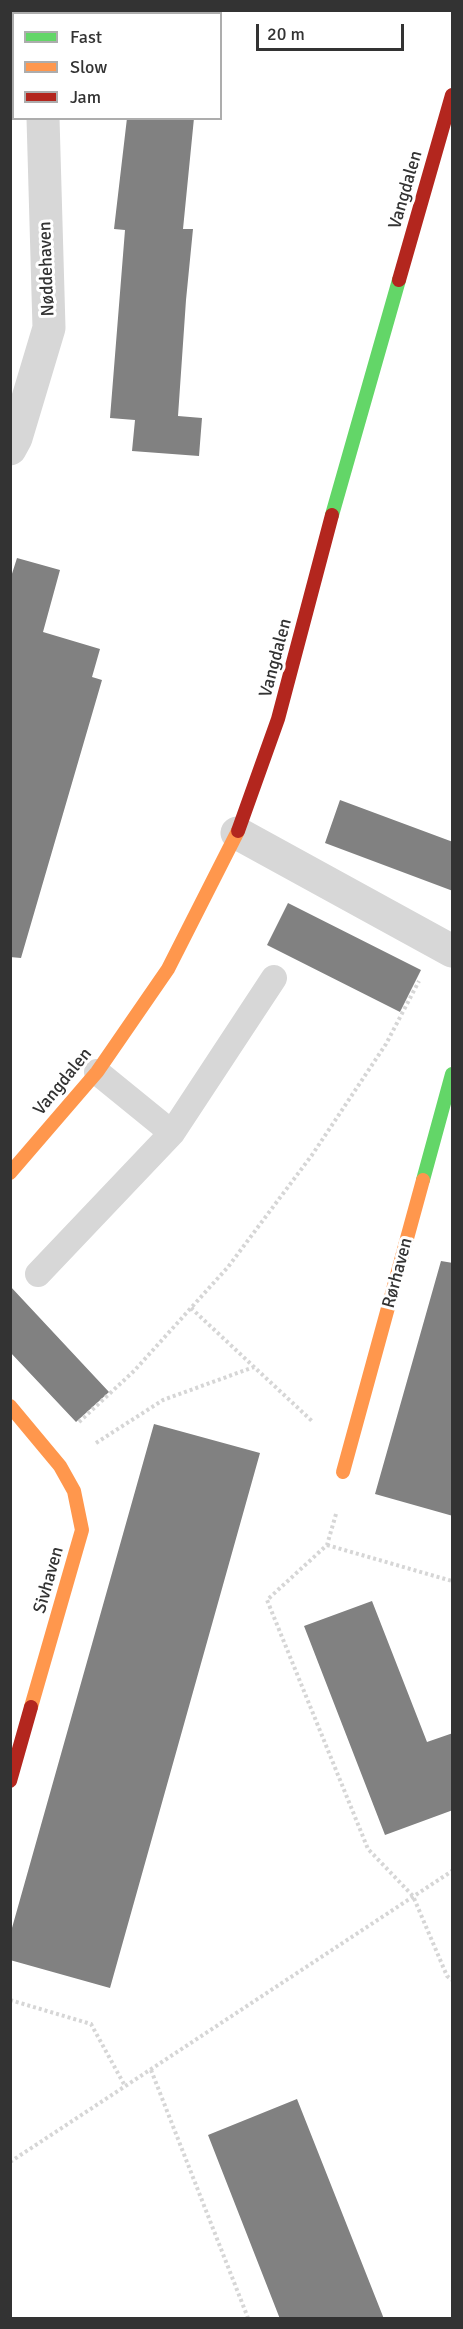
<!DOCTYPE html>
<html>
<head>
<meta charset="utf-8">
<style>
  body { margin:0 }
  #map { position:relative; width:463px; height:2329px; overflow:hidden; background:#fff; font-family:Signika,sans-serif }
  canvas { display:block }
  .frame { position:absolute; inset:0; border:12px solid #333; pointer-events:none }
  .legend { position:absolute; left:12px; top:12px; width:210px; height:108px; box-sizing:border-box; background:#fff; border:2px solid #adadad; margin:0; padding:8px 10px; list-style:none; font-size:18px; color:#333 }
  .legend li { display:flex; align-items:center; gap:12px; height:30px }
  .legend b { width:30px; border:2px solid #adadad }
  .scale { position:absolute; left:256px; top:24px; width:148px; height:27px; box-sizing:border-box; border:3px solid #333; border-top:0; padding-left:8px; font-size:18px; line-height:21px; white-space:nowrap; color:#333; -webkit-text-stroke:4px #fff; paint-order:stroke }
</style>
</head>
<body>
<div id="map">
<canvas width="463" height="2329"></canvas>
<div class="frame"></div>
<ul class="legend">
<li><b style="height:8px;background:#63d668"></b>Fast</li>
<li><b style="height:8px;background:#ff974d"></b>Slow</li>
<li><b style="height:8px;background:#b3261e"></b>Jam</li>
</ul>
<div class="scale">20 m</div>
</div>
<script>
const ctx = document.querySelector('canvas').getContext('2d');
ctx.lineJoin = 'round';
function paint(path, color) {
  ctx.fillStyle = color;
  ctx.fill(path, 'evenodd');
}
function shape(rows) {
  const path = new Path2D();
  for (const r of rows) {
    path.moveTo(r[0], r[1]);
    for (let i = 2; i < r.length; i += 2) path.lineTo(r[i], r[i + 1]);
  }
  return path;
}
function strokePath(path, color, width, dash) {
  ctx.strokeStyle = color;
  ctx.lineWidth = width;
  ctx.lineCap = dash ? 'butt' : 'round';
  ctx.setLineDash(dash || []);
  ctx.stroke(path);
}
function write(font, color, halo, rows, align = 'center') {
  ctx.font = font + ' Signika,sans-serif';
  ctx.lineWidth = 6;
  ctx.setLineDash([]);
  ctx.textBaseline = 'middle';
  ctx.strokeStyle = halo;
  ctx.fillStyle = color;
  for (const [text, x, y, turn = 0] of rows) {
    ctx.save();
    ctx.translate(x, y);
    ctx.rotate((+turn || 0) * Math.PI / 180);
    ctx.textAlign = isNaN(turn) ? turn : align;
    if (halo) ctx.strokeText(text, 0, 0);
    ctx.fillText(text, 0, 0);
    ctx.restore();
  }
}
paint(shape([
  [127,118,194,118,183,229,193,229,186,300,178,416,202,418,199,456,132,451,135,420,110,418,125,230,114,229],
  [17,558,60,570,43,632,100,649,92,677,102,680,21,958,10,957,10,580],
  [340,800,453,842,453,891,325,843],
  [288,903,421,970,400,1012,267,945],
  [441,1261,453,1263,453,1516,375,1494],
  [10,1286,109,1392,76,1422,10,1352],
  [154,1424,260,1453,110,1988,10,1960,10,1935],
  [372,1601,427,1742,453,1733,453,1810,385,1835,304,1626],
  [297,2099,384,2319,280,2319,208,2135]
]), '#818181');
strokePath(shape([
  [191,1308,313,1422],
  [79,1422,134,1371,228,1267,312,1155,386,1044,419,981],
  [96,1443,163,1400,254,1367],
  [336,1514,327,1545,267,1600,368,1849,413,1896,447,1976,452,1980],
  [327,1545,452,1581],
  [10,2000,91,2024,125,2086],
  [151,2070,248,2318],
  [10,2162,452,1871]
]), '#d6d6d6', 4, [3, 3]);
strokePath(shape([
  [97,1072,172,1133],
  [38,1274,172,1133,274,978]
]), '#d7d7d7', 26);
strokePath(shape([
  [40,10,40,14],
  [10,449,16,438,49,328,43,118],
  [237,833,452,951]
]), '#d7d7d7', 33);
strokePath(shape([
  [332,515,399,280],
  [423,1180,452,1074]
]), '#63d668', 14);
strokePath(shape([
  [10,1173,97,1072,168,969,238,831],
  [10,1406,60,1466,74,1491,82,1530,31,1707],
  [343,1472,423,1180]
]), '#ff974d', 14);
strokePath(shape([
  [399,280,452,95],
  [238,831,278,719,332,515],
  [10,1781,31,1707]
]), '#b3261e', 14);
write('18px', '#333', '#fff', [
  ["Vangdalen",406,190,-74],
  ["Nøddehaven",47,269,-92],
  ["Vangdalen",276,658,-75],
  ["Vangdalen",63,1082,-51],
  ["Rørhaven",398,1273,-75],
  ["Sivhaven",49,1580,-74]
]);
</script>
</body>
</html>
